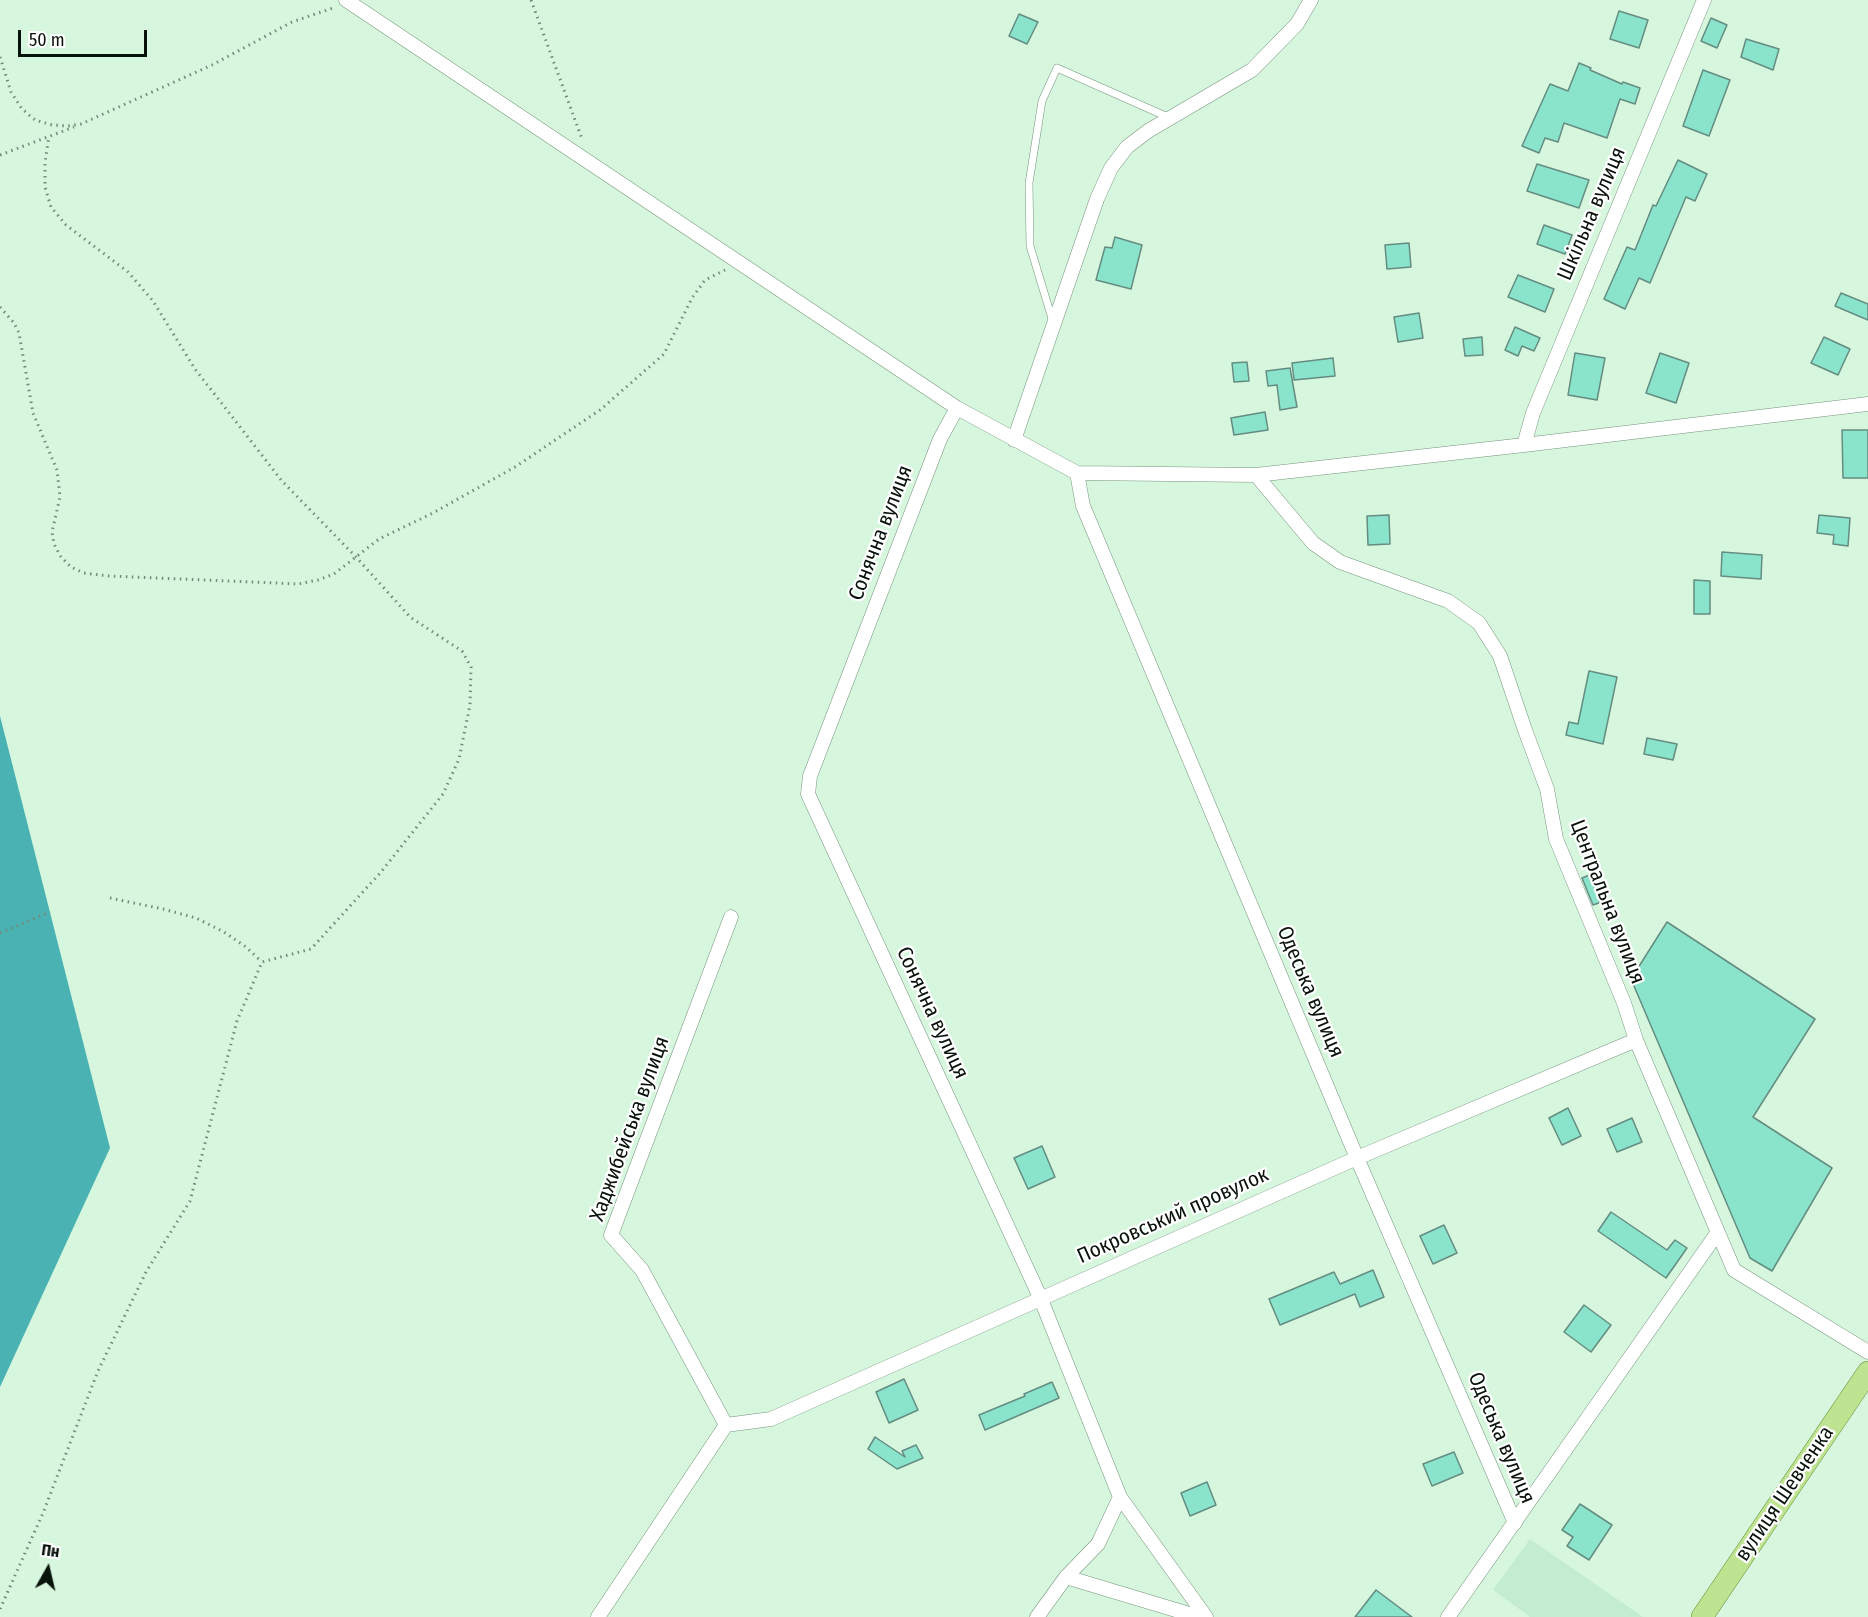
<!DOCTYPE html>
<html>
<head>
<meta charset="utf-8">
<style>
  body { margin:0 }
  #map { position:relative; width:1868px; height:1617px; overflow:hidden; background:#d6f7de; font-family:"Fira Sans Condensed",sans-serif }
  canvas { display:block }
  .north { position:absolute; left:18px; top:1539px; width:60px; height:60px; -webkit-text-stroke:4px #fff; paint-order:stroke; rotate:8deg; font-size:16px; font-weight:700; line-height:24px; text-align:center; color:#08130b }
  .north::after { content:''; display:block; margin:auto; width:21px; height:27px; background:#08130b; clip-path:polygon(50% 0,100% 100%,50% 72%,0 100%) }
  .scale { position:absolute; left:18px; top:30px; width:129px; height:27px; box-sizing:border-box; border:3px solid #08130b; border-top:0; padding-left:8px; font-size:18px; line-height:21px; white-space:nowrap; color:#08130b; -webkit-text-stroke:4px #fff; paint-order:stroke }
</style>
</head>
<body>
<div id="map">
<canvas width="1868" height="1617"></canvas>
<div class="north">Пн</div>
<div class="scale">50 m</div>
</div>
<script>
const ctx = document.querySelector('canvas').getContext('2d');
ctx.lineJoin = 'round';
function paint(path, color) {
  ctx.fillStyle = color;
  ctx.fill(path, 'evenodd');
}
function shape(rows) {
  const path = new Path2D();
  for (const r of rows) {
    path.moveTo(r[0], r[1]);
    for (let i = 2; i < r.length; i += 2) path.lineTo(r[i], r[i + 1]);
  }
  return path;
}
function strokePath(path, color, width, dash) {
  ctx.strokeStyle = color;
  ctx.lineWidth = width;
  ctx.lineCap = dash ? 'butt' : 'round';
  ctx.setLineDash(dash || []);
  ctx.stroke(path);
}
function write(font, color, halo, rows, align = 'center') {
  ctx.font = font + ' "Fira Sans Condensed",sans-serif';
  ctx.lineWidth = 4.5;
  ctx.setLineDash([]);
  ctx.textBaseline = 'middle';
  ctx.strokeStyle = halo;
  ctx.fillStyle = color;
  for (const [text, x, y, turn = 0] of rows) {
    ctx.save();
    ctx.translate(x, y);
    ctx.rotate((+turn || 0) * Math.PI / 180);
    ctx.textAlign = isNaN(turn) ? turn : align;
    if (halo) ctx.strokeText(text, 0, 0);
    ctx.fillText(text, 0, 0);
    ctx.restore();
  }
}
paint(shape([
  [1530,1539,1643,1617,1530,1617,1493,1590]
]), '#c4ecce');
paint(shape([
  [0,716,110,1148,0,1387]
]), '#4bb2b4');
const building = shape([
  [1619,11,1648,20,1639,48,1610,39,1619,11],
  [1019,14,1038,22,1027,44,1009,36,1019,14],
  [1711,18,1727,25,1717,48,1701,41,1711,18],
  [1746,39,1779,49,1773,70,1741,57,1746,39],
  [1579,63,1591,68,1590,70,1622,84,1623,82,1640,88,1635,104,1620,99,1607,138,1564,123,1558,142,1545,138,1539,153,1522,146,1550,84,1568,91,1579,63],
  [1703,70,1730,80,1709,136,1683,126,1703,70],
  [1678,160,1707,174,1695,201,1686,197,1650,283,1639,278,1625,309,1604,299,1627,247,1635,250,1653,205,1656,206,1678,160],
  [1537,164,1589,180,1579,208,1527,191,1537,164],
  [1544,225,1572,235,1565,254,1537,244,1544,225],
  [1115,237,1142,245,1131,289,1096,280,1105,247,1112,248,1115,237],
  [1409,243,1411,267,1387,269,1385,245,1409,243],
  [1518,275,1554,289,1545,312,1508,297,1518,275],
  [1841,293,1868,304,1868,320,1835,306,1841,293],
  [1419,313,1423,338,1398,342,1394,317,1419,313],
  [1515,327,1540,338,1534,351,1522,346,1518,356,1505,350,1515,327],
  [1482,337,1483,355,1465,356,1463,339,1482,337],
  [1824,337,1850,349,1838,375,1811,363,1824,337],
  [1575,353,1605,358,1597,400,1568,395,1575,353],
  [1660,353,1689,363,1676,403,1646,393,1660,353],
  [1333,358,1335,376,1294,380,1292,363,1333,358],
  [1247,362,1249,381,1234,382,1232,363,1247,362],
  [1290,368,1297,407,1280,410,1277,385,1268,386,1266,371,1290,368],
  [1265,412,1268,430,1234,435,1231,418,1265,412],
  [1842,430,1868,430,1868,478,1843,478,1842,430],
  [1389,515,1390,544,1368,545,1367,516,1389,515],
  [1819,515,1850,518,1848,546,1833,544,1834,535,1817,533,1819,515],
  [1722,552,1762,555,1761,579,1721,576,1722,552],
  [1694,580,1710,581,1710,614,1694,614,1694,580],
  [1589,671,1617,677,1603,744,1566,735,1569,722,1578,724,1589,671],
  [1647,738,1677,744,1673,760,1644,754,1647,738],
  [1597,872,1607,900,1593,905,1582,878,1597,872],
  [1667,922,1815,1019,1753,1117,1832,1168,1772,1271,1750,1258,1631,979,1667,922],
  [1568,1108,1581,1136,1562,1145,1549,1118,1568,1108],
  [1632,1118,1642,1142,1617,1152,1607,1129,1632,1118],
  [1042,1146,1055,1177,1028,1189,1014,1158,1042,1146],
  [1611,1212,1667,1250,1675,1240,1687,1248,1666,1278,1598,1231,1611,1212],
  [1444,1225,1457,1253,1433,1264,1420,1236,1444,1225],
  [1373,1270,1384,1297,1360,1307,1355,1294,1280,1325,1269,1299,1334,1272,1340,1284,1373,1270],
  [1584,1305,1611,1325,1591,1352,1564,1332,1584,1305],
  [904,1379,918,1410,889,1423,876,1392,904,1379],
  [1052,1382,1059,1398,985,1430,979,1415,1025,1396,1024,1394,1052,1382],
  [875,1437,905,1457,902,1451,916,1445,923,1458,897,1469,868,1449,875,1437],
  [1454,1452,1463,1473,1432,1486,1423,1464,1454,1452],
  [1207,1482,1216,1505,1190,1516,1181,1493,1207,1482],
  [1580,1504,1612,1525,1589,1560,1567,1546,1573,1537,1562,1530,1580,1504],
  [1376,1590,1412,1617,1355,1617,1376,1590]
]);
paint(building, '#89e4cb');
strokePath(building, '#658c81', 1.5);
const service = shape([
  [1053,322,1030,246,1029,183,1042,101,1057,68,1170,118]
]);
const minor = shape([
  [346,0,957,408,1077,473,1256,475,1524,445,1868,404],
  [957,408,940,439,810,776,808,794,1040,1297,1120,1497,1206,1617],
  [1014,440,1097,199,1111,168,1127,147,1148,131,1252,70,1297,24,1311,0],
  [1524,445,1533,413,1704,0],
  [1077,473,1083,506,1357,1158,1515,1523],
  [1256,475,1313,543,1340,562,1448,601,1479,623,1500,656,1525,730,1547,789,1556,839,1624,1003,1636,1040,1734,1270,1868,1352],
  [726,1425,771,1419,1357,1158,1636,1040],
  [1066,1577,1199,1617],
  [598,1617,726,1425,642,1270,611,1235,731,917],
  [1037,1617,1066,1577,1098,1544,1120,1497],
  [1448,1617,1718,1232]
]);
const primary = shape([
  [1702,1617,1868,1372]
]);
strokePath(service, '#76947e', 8);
strokePath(minor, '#76947e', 15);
strokePath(primary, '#628e33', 22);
strokePath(shape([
  [531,0,582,139],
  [0,57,11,92,22,109,35,120,52,125,68,126,81,124,212,65,292,22,333,8],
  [0,155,74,127],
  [0,307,14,323,19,333,33,413,57,470,60,497,52,532,54,544,61,557,71,567,84,573,109,576,298,584,318,580,334,574,379,539,433,513,515,467,600,410,664,354,692,298,705,280,725,270],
  [110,898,163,909,196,918,224,932,246,947,262,962],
  [0,933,50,912],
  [0,1609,43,1513,98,1371,146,1272,190,1201,237,1021,262,962,311,949,381,872,443,794,459,759,470,705,471,667,462,651,410,617,356,557,282,481,195,369,153,301,128,272,66,225,51,207,45,187,45,162,49,136]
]), '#738a79', 3, [1.5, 4.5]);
strokePath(service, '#fff', 7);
strokePath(minor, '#fff', 14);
strokePath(primary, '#bee391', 21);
write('21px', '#08130b', '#fff', [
  ["Шкільна вулиця",1592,214,-67],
  ["Сонячна вулиця",881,533,-69],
  ["Центральна вулиця",1607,902,69],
  ["Одеська вулиця",1310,992,67],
  ["Сонячна вулиця",932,1013,65],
  ["Хаджибейська вулиця",630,1129,-70],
  ["Покровський провулок",1173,1216,-24],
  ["Одеська вулиця",1501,1438,67],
  ["вулиця Шевченка",1785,1494,-56]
]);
</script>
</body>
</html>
